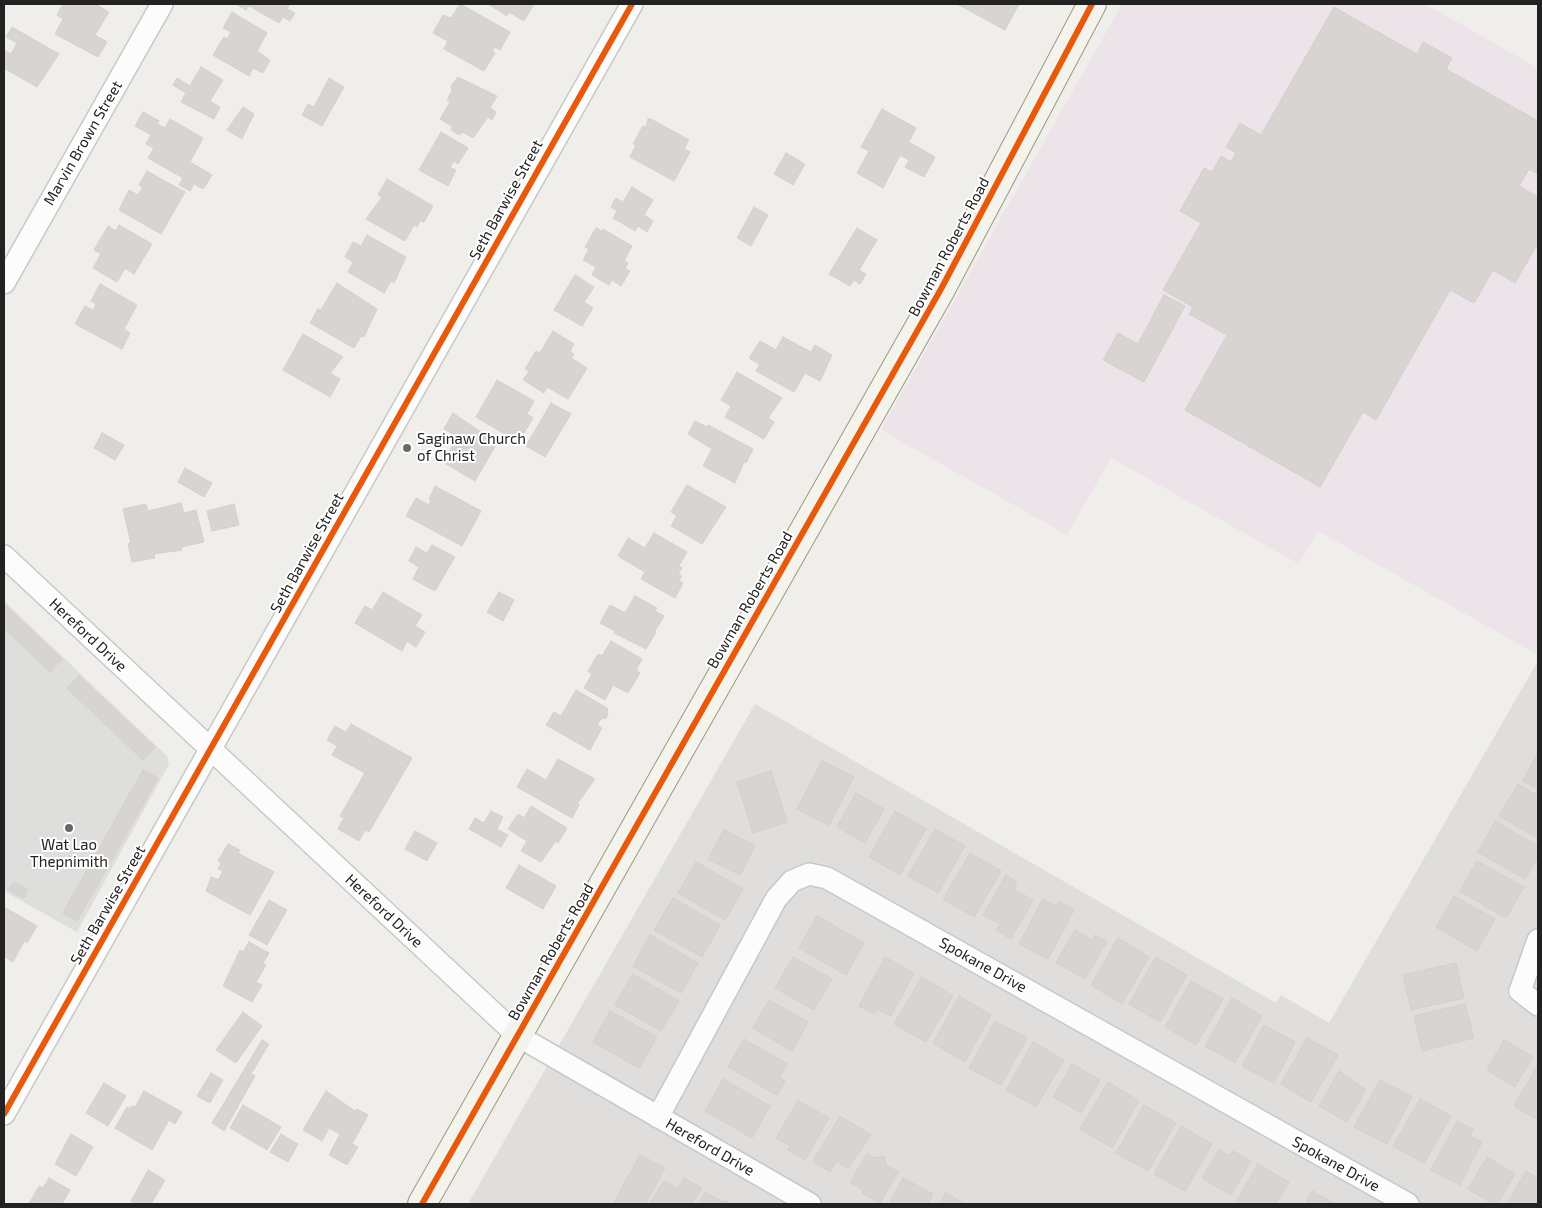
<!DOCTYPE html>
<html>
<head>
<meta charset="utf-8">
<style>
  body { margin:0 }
  #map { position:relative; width:1542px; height:1208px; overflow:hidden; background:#f0eeeb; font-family:"Exo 2",sans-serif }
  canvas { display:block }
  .frame { position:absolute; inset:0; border:5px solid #222; pointer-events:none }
</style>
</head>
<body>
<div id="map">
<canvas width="1542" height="1208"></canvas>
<div class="frame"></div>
</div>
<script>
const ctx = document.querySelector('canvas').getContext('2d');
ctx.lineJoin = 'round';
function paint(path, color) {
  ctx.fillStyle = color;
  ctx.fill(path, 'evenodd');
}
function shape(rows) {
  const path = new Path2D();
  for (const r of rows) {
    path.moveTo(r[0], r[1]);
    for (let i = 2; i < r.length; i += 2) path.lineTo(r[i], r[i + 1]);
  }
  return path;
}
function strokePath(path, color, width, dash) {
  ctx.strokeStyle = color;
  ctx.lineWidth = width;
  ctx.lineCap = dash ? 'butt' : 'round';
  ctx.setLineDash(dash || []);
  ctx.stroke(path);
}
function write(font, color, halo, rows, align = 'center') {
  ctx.font = font + ' "Exo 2",sans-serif';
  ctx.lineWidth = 4;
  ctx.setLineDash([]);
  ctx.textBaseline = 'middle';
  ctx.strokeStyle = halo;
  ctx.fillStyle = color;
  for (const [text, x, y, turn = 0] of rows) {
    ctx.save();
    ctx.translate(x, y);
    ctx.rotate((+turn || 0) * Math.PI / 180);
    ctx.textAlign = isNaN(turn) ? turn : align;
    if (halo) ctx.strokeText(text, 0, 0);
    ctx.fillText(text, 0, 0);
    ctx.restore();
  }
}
paint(shape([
  [1538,661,1538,1204,468,1204,755,704,1276,1003,1281,995,1329,1023]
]), '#dfdedc');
paint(shape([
  [1122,4,1425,4,1538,68,1538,655,1318,531,1299,564,1111,458,1067,535,881,430]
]), '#ede4e9');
paint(shape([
  [4,601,167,756,169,764,77,932,4,891]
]), '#dededc');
const building = shape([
  [63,4,95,4,109,12,95,35,107,42,98,57,55,34,63,19,57,15,63,4],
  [236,4,290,4,287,9,295,13,290,21,283,17,279,23,249,6,246,10,236,4],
  [460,4,510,32,500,50,495,47,492,52,495,53,484,71,444,49,448,41,433,33,443,15,451,18,460,4],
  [488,4,534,4,524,21,509,12,507,16,488,4],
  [957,4,1019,4,1005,30,957,4],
  [1334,7,1417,54,1423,42,1452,58,1446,69,1538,121,1538,174,1529,169,1519,186,1538,197,1538,243,1515,283,1493,270,1474,303,1450,290,1376,420,1363,412,1320,487,1185,410,1227,335,1189,314,1193,307,1163,290,1201,223,1180,211,1204,168,1212,172,1221,156,1231,162,1236,153,1226,147,1240,123,1261,135,1334,7],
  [232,12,267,33,257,51,270,60,263,73,253,68,249,76,213,55,224,37,227,39,231,32,223,28,232,12],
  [12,27,59,54,37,87,4,68,4,54,5,51,11,54,17,43,6,37,12,27],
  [201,67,223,80,210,101,220,107,214,119,181,102,186,93,173,85,177,78,190,86,201,67],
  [458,77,497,96,490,108,496,112,492,120,488,117,473,138,463,132,459,135,451,130,453,127,440,119,450,102,447,100,452,91,451,86,458,77],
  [329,78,344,87,322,126,302,115,308,104,314,107,329,78],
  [243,107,254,114,242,139,227,130,243,107],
  [882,109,916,128,909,142,935,157,924,177,905,167,909,160,900,155,883,188,857,173,869,151,861,147,882,109],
  [143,112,159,121,157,124,165,128,170,119,203,138,190,162,212,175,203,189,194,184,190,191,179,185,183,178,148,158,154,148,146,144,151,135,135,126,143,112],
  [648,119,651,119,689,140,684,149,690,152,674,181,630,157,636,145,633,144,643,126,646,128,648,119],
  [441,132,468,148,458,164,454,161,450,167,456,170,448,186,419,170,441,132],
  [786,153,805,164,793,185,774,174,786,153],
  [147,171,185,192,161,234,119,210,129,190,138,195,143,187,139,185,147,171],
  [387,179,433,206,424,222,420,221,417,227,414,225,405,241,366,219,382,197,378,195,387,179],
  [632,187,653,200,644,215,653,221,647,232,638,226,635,231,613,218,617,211,611,207,616,198,623,202,632,187],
  [754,207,768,215,751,246,737,238,754,207],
  [119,225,152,244,134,274,125,268,117,282,93,268,101,254,94,250,108,226,116,231,119,225],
  [596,228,602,231,603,229,632,246,624,261,628,263,625,268,630,271,621,286,612,280,609,285,592,275,596,267,583,260,589,249,585,247,596,228],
  [857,228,877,240,859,270,866,274,860,284,854,280,850,286,829,274,857,228],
  [367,235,406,257,394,283,391,281,384,293,348,272,353,262,345,257,353,242,361,246,367,235],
  [575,275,594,287,584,302,593,308,582,326,554,310,575,275],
  [337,283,377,309,364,337,361,336,354,348,310,323,318,309,321,310,337,283],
  [100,284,137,305,124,329,130,333,122,349,75,324,85,306,93,310,96,304,91,301,100,284],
  [1164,295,1185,306,1144,382,1103,360,1118,333,1138,344,1164,295],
  [553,331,574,344,570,351,574,354,571,358,587,368,568,399,547,387,544,393,523,380,529,371,525,369,536,351,540,353,553,331],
  [303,334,343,357,330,373,340,379,330,397,283,370,303,334],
  [783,337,811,352,815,345,832,355,820,381,805,373,794,392,756,371,763,359,762,358,759,364,749,358,760,341,776,350,783,337],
  [737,372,782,398,768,418,774,422,764,439,725,417,731,406,721,400,737,372],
  [497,380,534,401,527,414,533,418,524,433,518,430,513,439,476,417,497,380],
  [551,403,571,414,545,457,526,446,551,403],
  [453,413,497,443,475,481,446,464,452,454,449,452,458,437,444,429,453,413],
  [695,421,707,427,708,425,753,449,746,463,744,462,735,483,703,466,712,449,688,434,695,421],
  [102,433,124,445,115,460,94,448,102,433],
  [185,468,212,483,204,497,178,482,185,468],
  [687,485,726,507,702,544,671,526,677,516,671,512,687,485],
  [435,486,481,511,462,546,406,516,416,498,429,505,431,500,429,499,435,486],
  [181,503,184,513,196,510,204,542,181,547,182,550,154,554,155,558,132,562,128,544,131,543,123,509,146,504,148,511,181,503],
  [234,504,239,525,212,531,207,511,234,504],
  [654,533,687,552,679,566,682,568,678,574,682,576,679,581,683,583,675,598,641,579,645,572,618,556,628,538,645,548,654,533],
  [432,545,455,557,435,591,413,579,419,567,409,561,416,547,427,553,432,545],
  [383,592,422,615,415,626,425,632,416,647,407,641,402,651,355,623,365,606,372,610,383,592],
  [499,592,514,600,503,621,487,612,499,592],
  [635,596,657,608,655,611,664,616,657,628,653,627,656,629,655,634,646,649,614,633,615,631,600,623,610,605,625,613,635,596],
  [4,604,62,659,50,672,4,628,4,604],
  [611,641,642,659,636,670,640,673,628,693,613,685,605,700,584,688,592,674,588,671,598,654,602,656,611,641],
  [79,676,155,747,143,760,67,688,79,676],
  [576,690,607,708,608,714,606,718,601,719,597,725,602,728,590,750,546,725,554,712,561,716,576,690],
  [351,724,412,758,369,832,365,830,359,841,338,829,344,818,340,816,365,773,332,755,337,746,327,740,335,726,346,732,351,724],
  [1538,752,1538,789,1523,781,1538,752],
  [558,759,595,779,577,804,579,805,572,818,517,787,527,769,546,780,558,759],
  [822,761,854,777,829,825,797,809,822,761],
  [143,770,158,778,77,921,63,913,143,770],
  [771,771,787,822,753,833,737,782,771,771],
  [1518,784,1538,796,1538,838,1499,816,1518,784],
  [856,793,884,809,865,843,837,827,856,793],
  [531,806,567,828,558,843,556,841,541,862,521,851,527,841,508,829,518,814,524,818,531,806],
  [491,811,503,817,497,829,508,835,501,847,469,829,475,818,484,823,491,811],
  [895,811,926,829,900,875,869,857,895,811],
  [1495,821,1538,846,1538,857,1525,879,1478,852,1495,821],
  [935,829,965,846,938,893,908,876,935,829],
  [724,830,755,846,740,875,708,859,724,830],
  [415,831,437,843,427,861,405,849,415,831],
  [228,844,240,850,238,853,274,872,250,915,206,891,211,877,218,880,223,871,218,869,221,863,218,861,228,844],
  [970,853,1001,871,974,917,943,899,970,853],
  [1477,861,1524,887,1506,918,1460,891,1477,861],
  [696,862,743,889,725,920,678,893,696,862],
  [519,865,556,886,543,909,506,888,519,865],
  [1006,875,1017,882,1013,889,1033,900,1011,939,996,930,1000,924,983,915,1006,875],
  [14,882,28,890,24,898,9,890,14,882],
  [1454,896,1495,919,1477,951,1436,927,1454,896],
  [673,898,720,925,702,957,654,930,673,898],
  [1043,899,1056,906,1059,901,1074,910,1048,959,1019,944,1043,899],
  [269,900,287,910,267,945,249,935,269,900],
  [4,907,37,926,27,943,24,941,13,962,4,956,4,907],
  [817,916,864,943,846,975,799,948,817,916],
  [1075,930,1092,940,1095,935,1107,941,1085,979,1056,963,1075,930],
  [650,935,698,963,681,993,633,966,650,935],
  [1118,938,1149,957,1122,1004,1091,985,1118,938],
  [249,942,269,953,263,963,266,965,256,982,262,985,252,1002,223,986,240,950,243,952,249,942],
  [793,957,832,979,814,1010,775,988,793,957],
  [885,957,914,973,891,1016,877,1009,874,1014,859,1006,885,957],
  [1156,957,1187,975,1160,1022,1129,1004,1156,957],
  [1456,963,1464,998,1411,1010,1403,975,1456,963],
  [633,974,679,1001,661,1031,615,1005,633,974],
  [922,977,953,996,926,1042,894,1024,922,977],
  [1191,981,1223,999,1196,1045,1165,1027,1191,981],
  [959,996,991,1015,965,1062,933,1043,959,996],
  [1232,998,1262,1016,1235,1063,1205,1046,1232,998],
  [769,1000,808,1022,792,1051,753,1028,769,1000],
  [1465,1004,1474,1038,1422,1051,1414,1016,1465,1004],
  [610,1011,657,1037,639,1068,593,1042,610,1011],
  [243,1012,262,1026,236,1063,216,1050,243,1012],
  [995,1021,1027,1038,1001,1085,969,1068,995,1021],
  [1264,1025,1295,1042,1274,1083,1242,1066,1264,1025],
  [1307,1038,1338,1055,1311,1102,1281,1084,1307,1038],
  [744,1039,787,1064,779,1078,785,1081,777,1095,728,1067,744,1039],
  [262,1040,269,1044,251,1074,255,1076,224,1131,212,1123,262,1040],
  [1504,1040,1533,1057,1515,1087,1487,1070,1504,1040],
  [1033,1042,1064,1060,1036,1107,1006,1090,1033,1042],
  [1072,1064,1100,1080,1081,1113,1053,1097,1072,1064],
  [1538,1065,1538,1120,1514,1106,1538,1065],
  [1339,1071,1366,1090,1347,1122,1319,1106,1339,1071],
  [211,1073,223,1080,210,1103,197,1096,211,1073],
  [723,1079,770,1106,752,1138,705,1111,723,1079],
  [1380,1080,1412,1097,1387,1144,1354,1127,1380,1080],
  [1108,1082,1139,1101,1112,1148,1080,1129,1108,1082],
  [104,1083,126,1096,108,1126,86,1113,104,1083],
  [144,1091,182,1112,175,1124,169,1120,152,1150,115,1128,127,1107,130,1109,132,1106,135,1107,144,1091],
  [326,1091,355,1111,357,1109,368,1115,352,1144,358,1147,347,1165,329,1155,340,1134,329,1128,322,1141,303,1130,326,1091],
  [1420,1099,1451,1116,1424,1163,1393,1146,1420,1099],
  [798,1101,829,1118,805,1160,788,1150,790,1146,776,1138,798,1101],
  [243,1105,281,1127,267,1150,230,1128,243,1105],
  [1144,1105,1176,1123,1148,1171,1116,1153,1144,1105],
  [840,1116,871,1135,848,1168,836,1161,830,1172,813,1161,840,1116],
  [1457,1121,1473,1129,1470,1136,1482,1142,1460,1185,1431,1170,1457,1121],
  [1181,1126,1212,1144,1185,1191,1154,1174,1181,1126],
  [71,1134,93,1147,76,1176,55,1164,71,1134],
  [281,1134,298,1144,288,1162,270,1152,281,1134],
  [1219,1150,1230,1156,1233,1151,1251,1161,1231,1195,1202,1178,1219,1150],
  [867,1154,875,1158,884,1156,886,1165,898,1172,880,1203,862,1193,863,1190,850,1182,867,1154],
  [640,1155,665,1168,645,1204,613,1204,640,1155],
  [1487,1157,1515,1174,1497,1204,1493,1204,1468,1189,1487,1157],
  [1258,1164,1289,1182,1276,1204,1235,1204,1258,1164],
  [148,1170,165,1180,151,1204,135,1204,131,1201,148,1170],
  [1526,1171,1538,1178,1538,1204,1507,1204,1526,1171],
  [49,1178,70,1190,62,1204,29,1204,39,1186,43,1188,49,1178],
  [684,1178,702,1188,692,1204,650,1204,664,1181,678,1189,684,1178],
  [903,1178,933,1194,928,1204,889,1204,903,1178],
  [1312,1191,1335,1204,1305,1204,1312,1191],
  [705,1192,723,1202,724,1200,732,1204,699,1204,705,1192],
  [946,1193,965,1204,939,1204,946,1193]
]);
paint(building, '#d7d4d2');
strokePath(building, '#d3d0cc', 1);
const street = shape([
  [4,283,162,4],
  [4,556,518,1036,810,1204],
  [1538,940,1520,991,1538,1005],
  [4,1114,632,4],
  [658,1117,776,899,792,881,809,874,827,878,1408,1204]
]);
const secondary = shape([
  [422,1204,941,289,1092,4]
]);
strokePath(street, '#c9c8c7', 24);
strokePath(secondary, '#999a82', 30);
strokePath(street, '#fdfcfc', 21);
strokePath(secondary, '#f4f4ed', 28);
strokePath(shape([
  [4,1114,632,4],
  [422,1204,941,289,1092,4]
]), '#e8590c', 6);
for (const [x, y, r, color] of [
  [407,448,5,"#6a6968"],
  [69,828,5,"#6a6968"]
]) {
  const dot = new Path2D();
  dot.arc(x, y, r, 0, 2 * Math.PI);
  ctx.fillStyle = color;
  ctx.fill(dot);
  strokePath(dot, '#fff', 2);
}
write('15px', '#222', '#fff', [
  ["Marvin Brown Street",83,143,-60],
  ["Seth Barwise Street",506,200,-61],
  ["Bowman Roberts Road",949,247,-62],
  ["Seth Barwise Street",307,553,-61],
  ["Bowman Roberts Road",750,600,-60],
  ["Hereford Drive",88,635,43],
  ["Seth Barwise Street",108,905,-60],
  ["Hereford Drive",384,911,43],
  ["Bowman Roberts Road",551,952,-60],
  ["Spokane Drive",983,965,29],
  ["Hereford Drive",710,1147,30],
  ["Spokane Drive",1336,1164,29]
]);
write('15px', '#222', '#fff', [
  ["Saginaw Church",417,439],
  ["of Christ",417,456],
  ["Wat Lao",69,845,"center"],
  ["Thepnimith",69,862,"center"]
], 'left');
</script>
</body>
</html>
